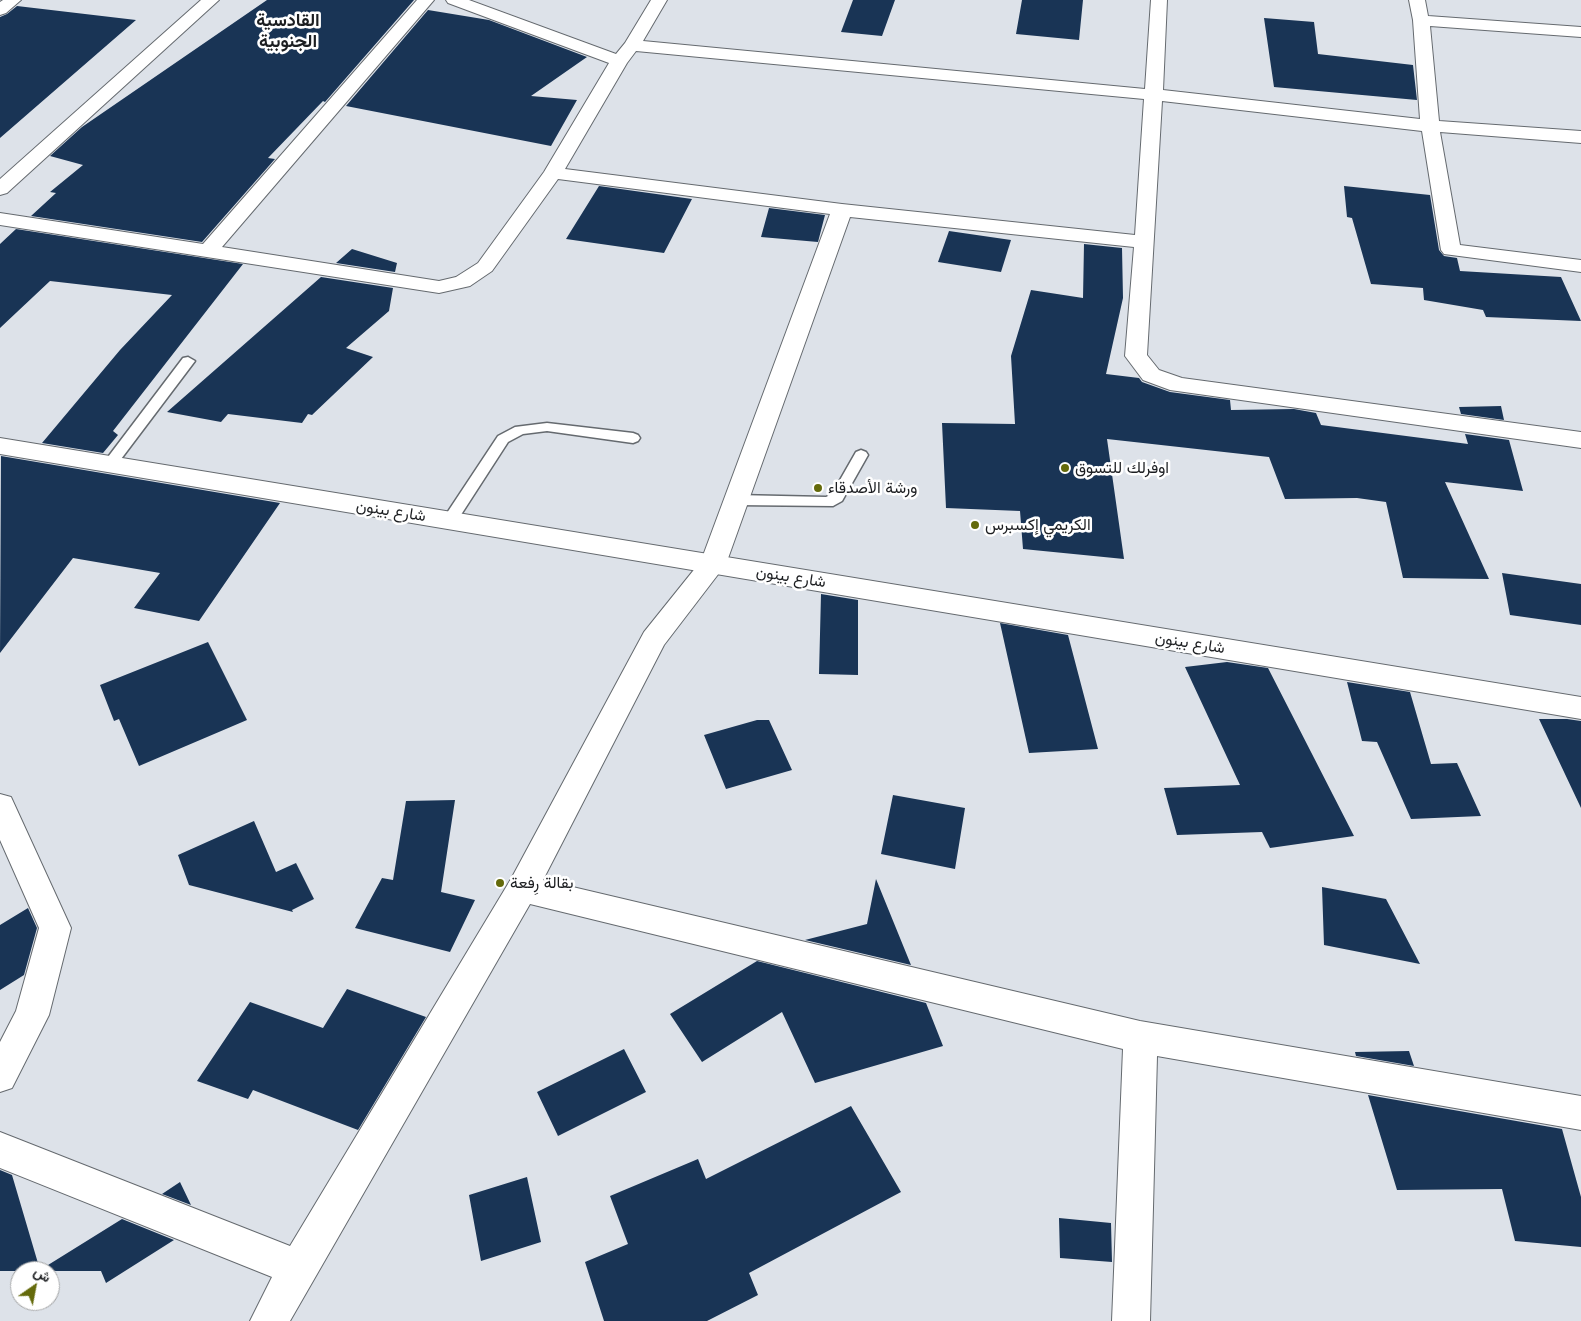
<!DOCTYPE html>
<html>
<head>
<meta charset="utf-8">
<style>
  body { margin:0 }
  #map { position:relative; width:1581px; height:1321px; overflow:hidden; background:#dde2e9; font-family:Inter,Vazirmatn,sans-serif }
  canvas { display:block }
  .north { position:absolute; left:10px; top:1261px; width:50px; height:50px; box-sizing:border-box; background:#fff; border:1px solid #a4a5a6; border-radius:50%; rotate:33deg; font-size:14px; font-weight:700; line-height:20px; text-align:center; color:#1c1e21 }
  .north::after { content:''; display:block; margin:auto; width:18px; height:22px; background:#646a0b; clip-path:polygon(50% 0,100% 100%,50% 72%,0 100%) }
</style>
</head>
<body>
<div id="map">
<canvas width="1581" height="1321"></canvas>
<div class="north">ش</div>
</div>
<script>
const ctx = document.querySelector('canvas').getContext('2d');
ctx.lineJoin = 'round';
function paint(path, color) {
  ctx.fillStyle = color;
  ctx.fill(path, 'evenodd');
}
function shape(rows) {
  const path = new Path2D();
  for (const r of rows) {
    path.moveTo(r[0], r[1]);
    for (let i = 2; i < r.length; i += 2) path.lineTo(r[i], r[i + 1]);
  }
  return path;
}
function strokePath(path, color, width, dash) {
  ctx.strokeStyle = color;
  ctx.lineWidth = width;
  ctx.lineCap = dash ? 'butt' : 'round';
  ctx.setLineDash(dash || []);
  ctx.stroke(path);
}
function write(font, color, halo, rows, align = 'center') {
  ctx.font = font + ' Inter,Vazirmatn,sans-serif';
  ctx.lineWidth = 5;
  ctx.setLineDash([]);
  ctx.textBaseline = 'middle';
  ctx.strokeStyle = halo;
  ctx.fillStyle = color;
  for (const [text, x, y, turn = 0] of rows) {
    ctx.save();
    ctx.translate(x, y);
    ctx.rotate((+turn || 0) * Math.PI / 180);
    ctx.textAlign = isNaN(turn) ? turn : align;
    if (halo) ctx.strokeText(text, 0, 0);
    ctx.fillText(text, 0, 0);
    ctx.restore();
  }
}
paint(shape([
  [267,0,414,0,325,102,323,101,268,158,275,159,202,242,31,216,56,193,50,192,83,165,50,156,82,127],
  [853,0,895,0,882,36,841,32],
  [1022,0,1083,0,1079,40,1016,34],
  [17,6,136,20,0,138,0,17,7,14],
  [428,10,489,20,587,57,531,96,577,100,551,146,346,106],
  [1264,18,1314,22,1318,54,1413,65,1417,100,1274,87],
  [599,186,692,199,664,253,566,239],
  [1344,186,1430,195,1439,250,1444,256,1457,258,1460,271,1561,277,1581,321,1486,317,1483,310,1424,300,1423,288,1371,284,1352,218,1347,217],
  [769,208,825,215,818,242,761,237],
  [16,229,243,264,113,431,118,435,103,453,42,443,120,350,172,295,50,281,0,328,0,244],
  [949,231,1011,240,1001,272,938,262],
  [1084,244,1122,248,1123,298,1106,374,1139,378,1142,382,1170,392,1230,400,1231,410,1294,409,1316,413,1321,425,1468,444,1465,434,1509,440,1523,491,1445,482,1489,579,1403,578,1386,502,1357,498,1285,499,1269,457,1107,439,1124,559,1023,549,1020,511,946,508,942,423,1015,424,1011,356,1031,290,1083,298],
  [352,249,397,263,395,272,336,263],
  [321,277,393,288,389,311,346,348,373,357,312,415,308,414,302,423,228,414,221,422,167,412],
  [1501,406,1504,420,1461,414,1459,407],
  [1,456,280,503,199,621,134,608,160,573,73,558,0,653],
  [1502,573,1581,584,1581,625,1510,615],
  [821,594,858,600,858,675,819,674],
  [1000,623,1068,635,1098,749,1029,753],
  [208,642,247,720,139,766,119,719,114,721,100,685],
  [1227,662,1268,668,1354,836,1270,848,1262,832,1177,835,1164,788,1240,785,1185,667],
  [1347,682,1410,692,1431,764,1457,763,1481,816,1411,819,1377,742,1362,741],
  [1539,719,1567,719,1581,721,1581,808],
  [757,720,769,720,792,770,726,789,704,735],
  [893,795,965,808,955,869,881,854],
  [455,800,441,892,475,900,450,952,355,928,382,878,393,880,406,801],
  [254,821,276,872,296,863,314,899,292,910,293,912,189,885,178,855],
  [876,879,911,965,805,940,867,924],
  [1322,887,1386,899,1420,964,1324,945],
  [28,908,37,928,24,975,0,990,0,925],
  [757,961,926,1003,943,1046,815,1083,782,1012,702,1062,670,1014],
  [347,989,426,1017,358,1130,253,1090,248,1099,197,1081,250,1002,323,1028],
  [624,1049,646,1092,558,1136,537,1092],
  [1409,1051,1414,1066,1356,1056,1355,1052],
  [1368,1095,1562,1129,1581,1197,1581,1247,1515,1241,1502,1189,1397,1190],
  [851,1106,901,1192,749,1273,758,1295,707,1321,604,1321,585,1262,628,1244,610,1196,698,1159,706,1179],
  [0,1170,12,1175,40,1270,122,1219,174,1240,106,1283,101,1271,0,1271],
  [527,1177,541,1242,481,1261,469,1195],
  [180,1182,191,1205,162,1194],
  [1059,1218,1111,1223,1112,1262,1060,1258]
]), '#193455');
const service = shape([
  [188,357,195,361,115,467,105,467,103,464,105,461,183,358,188,357],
  [547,423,633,433,638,435,640,438,638,441,633,443,547,431,523,434,508,442,455,524,445,524,443,520,445,516,498,436,515,427,547,423],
  [861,450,866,452,868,455,842,501,833,506,736,505,731,504,729,500,731,496,736,495,826,497,832,494,856,452,861,450]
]);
const minor = shape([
  [3,0,21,0,6,13,0,15,0,2,3,0],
  [201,0,219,0,7,193,0,195,0,179,201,0],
  [417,0,434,0,222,247,439,281,456,277,478,263,544,172,609,63,448,3,446,0,469,0,616,54,625,43,651,0,667,0,643,41,1145,89,1151,0,1167,0,1163,90,1420,119,1413,20,1409,0,1425,0,1428,16,1581,27,1581,37,1430,26,1439,121,1581,131,1581,143,1440,132,1460,245,1581,260,1581,272,1444,254,1441,250,1422,131,1162,101,1147,355,1159,370,1182,378,1581,432,1581,448,1170,390,1143,380,1125,356,1134,247,850,217,726,564,664,645,543,880,1140,1021,1581,1096,1581,1130,1157,1056,1150,1321,1112,1321,1123,1049,530,904,290,1321,250,1321,272,1277,0,1168,0,1132,290,1246,511,879,644,632,701,561,830,214,558,179,492,271,470,286,439,293,0,225,0,213,203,244,417,0],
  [636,51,1144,99,1135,235,842,204,565,169,627,63,636,51],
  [0,794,11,797,71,928,49,1015,12,1088,0,1092,0,1042,16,1011,39,928,0,840,0,794]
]);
const tertiary = shape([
  [0,438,1581,697,1581,719,0,454,0,438]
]);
strokePath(service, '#656a6f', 3);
strokePath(minor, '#656a6f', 2);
strokePath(tertiary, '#656a6f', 2);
paint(service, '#fff');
paint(minor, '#fff');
paint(tertiary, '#fff');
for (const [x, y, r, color] of [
  [1065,468,5,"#646a0b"],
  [818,488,5,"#646a0b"],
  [975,525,5,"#646a0b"],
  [500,883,5,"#646a0b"]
]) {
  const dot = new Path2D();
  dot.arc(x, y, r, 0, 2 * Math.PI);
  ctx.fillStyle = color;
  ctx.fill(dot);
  strokePath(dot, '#fff', 2);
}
write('16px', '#1c1e21', '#fff', [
  ["اوفرلك للتسوق",1075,468],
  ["ورشة الأصدقاء",828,488],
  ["الكريمي إكسبرس",985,525],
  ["بقالة رِفعة",510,883]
], 'left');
write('16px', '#1c1e21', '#fff', [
  ["شارع بينون",391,511,9],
  ["شارع بينون",791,577,9],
  ["شارع بينون",1190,643,9]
]);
write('bold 18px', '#1c1e21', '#fff', [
  ["القادسية",288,21],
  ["الجنوبية",288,42]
]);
</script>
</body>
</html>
